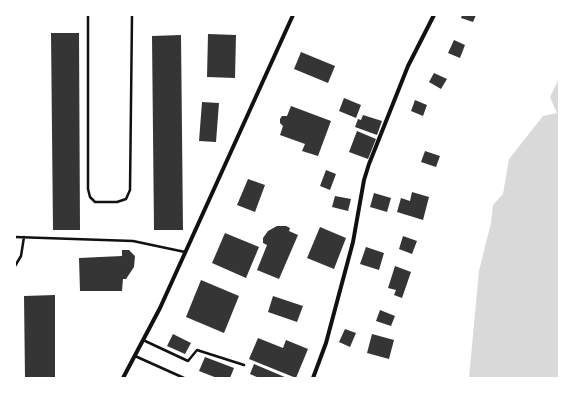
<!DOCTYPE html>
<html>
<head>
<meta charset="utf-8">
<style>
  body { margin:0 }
  #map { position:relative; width:574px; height:393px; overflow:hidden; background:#fff; font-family:"Open Sans",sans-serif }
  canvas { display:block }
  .frame { position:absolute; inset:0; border:16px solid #fff; pointer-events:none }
</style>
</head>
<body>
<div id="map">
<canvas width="574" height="393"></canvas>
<div class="frame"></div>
</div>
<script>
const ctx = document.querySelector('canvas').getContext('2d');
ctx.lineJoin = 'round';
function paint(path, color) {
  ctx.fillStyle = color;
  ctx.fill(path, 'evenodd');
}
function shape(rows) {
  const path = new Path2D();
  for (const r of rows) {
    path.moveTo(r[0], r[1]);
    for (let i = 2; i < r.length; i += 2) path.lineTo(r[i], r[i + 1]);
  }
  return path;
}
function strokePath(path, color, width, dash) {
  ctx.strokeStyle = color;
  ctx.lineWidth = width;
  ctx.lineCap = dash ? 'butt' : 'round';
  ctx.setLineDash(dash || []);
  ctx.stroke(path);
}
paint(shape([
  [559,79,559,378,469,378,479,271,491,223,493,205,503,194,509,159,543,116,557,113,550,97]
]), '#d9d9d9');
paint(shape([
  [462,15,476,15,473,22,461,18],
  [51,33,79,33,80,230,53,230],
  [208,34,236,35,235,78,207,77],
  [181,35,183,230,154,230,152,36],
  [454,40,465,45,460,58,448,53],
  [301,52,335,66,328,83,294,69],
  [434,73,447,79,441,89,429,82],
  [344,98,361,105,356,118,339,111],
  [415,100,427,105,423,116,411,111],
  [202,102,219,103,216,142,199,141],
  [291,106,331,121,318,156,302,151,305,144,280,135,283,126,280,123,280,119,282,116,287,116],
  [363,115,382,121,377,135,355,127,358,119,361,120],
  [357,131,376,139,368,159,349,152],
  [425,151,440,156,436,167,421,162],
  [326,170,336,174,330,190,320,186],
  [248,179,265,185,255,212,237,205],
  [412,192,429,197,423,220,397,212,401,198,410,201],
  [374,193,391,198,387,212,370,207],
  [335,196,351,199,348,211,332,207],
  [277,226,286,226,290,228,289,231,298,235,279,279,257,270,267,245,263,243,263,238,268,231],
  [320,227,346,238,334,269,307,258],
  [225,233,259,247,246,278,212,263],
  [403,236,417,241,412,254,399,249],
  [366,247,384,253,379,270,360,264],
  [122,250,129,250,135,256,134,267,126,279,123,279,122,291,80,291,79,258,122,256],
  [395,266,411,272,402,298,394,295,396,290,388,288],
  [201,280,239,296,224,333,186,317],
  [55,295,55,378,25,378,24,296],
  [273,296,303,306,297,322,268,312],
  [380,310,395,316,391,326,376,321],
  [345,329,356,333,350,347,339,342],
  [173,334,191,343,185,354,167,346],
  [372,334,394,340,389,359,367,353],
  [258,338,283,348,286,340,308,349,296,378,249,359],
  [205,357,234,368,230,378,217,378,199,371],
  [254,364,287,378,259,378,250,374]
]), '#353535');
strokePath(shape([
  [88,15,88,189,90,197,95,202,117,202,126,199,130,190,132,15],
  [15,237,133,241,185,252],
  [15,266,21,256,24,237],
  [143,340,188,361,197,350,244,365],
  [135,356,184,378]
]), '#111', 2.5);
strokePath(shape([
  [123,378,160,308,293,15],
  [313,378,326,343,338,298,353,242,364,180,369,164,408,66,434,15]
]), '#111', 4);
</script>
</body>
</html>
